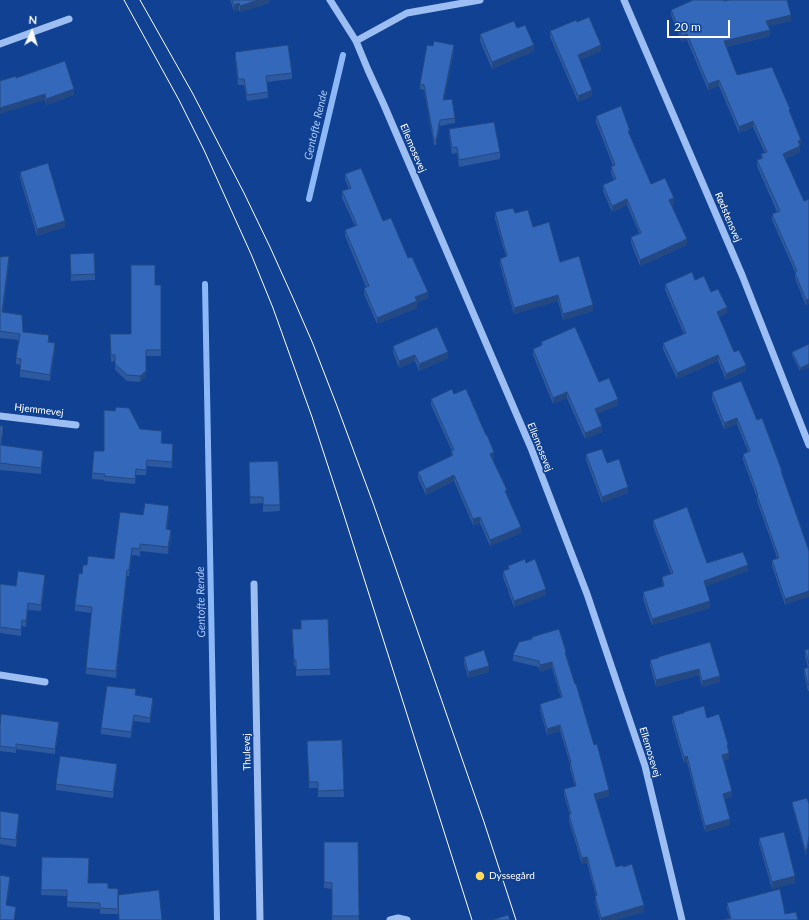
<!DOCTYPE html>
<html>
<head>
<meta charset="utf-8">
<style>
  body { margin:0 }
  #map { position:relative; width:809px; height:920px; overflow:hidden; background:#104192; font-family:Lato,sans-serif }
  canvas { display:block }
  .north { position:absolute; left:12px; top:12px; width:40px; height:40px; -webkit-text-stroke:3px #104192; paint-order:stroke; rotate:4deg; font-size:11px; font-weight:700; line-height:16px; text-align:center; color:#fff }
  .north::after { content:''; display:block; margin:auto; width:14px; height:18px; background:#fff; clip-path:polygon(50% 0,100% 100%,50% 72%,0 100%) }
  .scale { position:absolute; left:667px; top:20px; width:63px; height:18px; box-sizing:border-box; border:2px solid #fff; border-top:0; padding-left:5px; font-size:12px; line-height:14px; white-space:nowrap; color:#fff; -webkit-text-stroke:3px #104192; paint-order:stroke }
</style>
</head>
<body>
<div id="map">
<canvas width="809" height="920"></canvas>
<div class="north">N</div>
<div class="scale">20 m</div>
</div>
<script>
const ctx = document.querySelector('canvas').getContext('2d');
ctx.lineJoin = 'round';
function shape(rows) {
  const path = new Path2D();
  for (const r of rows) {
    path.moveTo(r[0], r[1]);
    for (let i = 2; i < r.length; i += 2) path.lineTo(r[i], r[i + 1]);
  }
  return path;
}
function strokePath(path, color, width, dash) {
  ctx.strokeStyle = color;
  ctx.lineWidth = width;
  ctx.lineCap = dash ? 'butt' : 'round';
  ctx.setLineDash(dash || []);
  ctx.stroke(path);
}
function paint(path, color) {
  ctx.fillStyle = color;
  ctx.fill(path, 'evenodd');
}
function write(font, color, halo, rows, align = 'center') {
  ctx.font = font + ' Lato,sans-serif';
  ctx.lineWidth = 3.5;
  ctx.setLineDash([]);
  ctx.textBaseline = 'middle';
  ctx.strokeStyle = halo;
  ctx.fillStyle = color;
  for (const [text, x, y, turn = 0] of rows) {
    ctx.save();
    ctx.translate(x, y);
    ctx.rotate((+turn || 0) * Math.PI / 180);
    ctx.textAlign = isNaN(turn) ? turn : align;
    if (halo) ctx.strokeText(text, 0, 0);
    ctx.fillText(text, 0, 0);
    ctx.restore();
  }
}
strokePath(shape([
  [309,199,343,55],
  [205,284,217,920]
]), '#8db8f7', 6);
strokePath(shape([
  [330,0,356,41,368,70,384,105,531,448,587,594,645,766,682,920],
  [624,0,742,275,809,445],
  [356,41,407,13,480,0],
  [0,44,69,19],
  [0,416,76,425],
  [254,584,260,920],
  [0,675,45,682],
  [390,920,398,918,407,920]
]), '#9cbef3', 7);
strokePath(shape([
  [124,0,179,100,204,150,251,254,273,308,312,417,343,512,472,920],
  [140,0,193,94,244,193,270,247,293,298,313,344,337,406,373,503,484,822,516,920]
]), '#fff', 1);
paint(shape([
  [230,0,270,0,270,3,240,12,239,10,234,11],
  [724,1,791,21,768,26,770,36,726,47,737,75,790,113,801,146,800,146,800,152,785,159,804,201,809,199,806,306,795,278,795,272,772,220,772,214,777,212,757,166,757,160,761,159,761,154,765,153,753,127,739,133,719,86,708,90,687,40,682,42,671,15,671,10],
  [577,22,601,51,580,60,592,96,578,102,550,37,550,31],
  [517,28,534,51,492,69,480,41,480,34],
  [454,51,444,100,455,118,455,123,440,126,436,145,434,145,424,90,420,89,420,84],
  [235,52,292,73,292,79,267,82,268,92,268,98,247,101,244,85,238,85,235,58],
  [16,78,74,95,46,105,45,100],
  [596,116,630,135,651,184,674,204,672,205,687,245,640,266,631,243,631,237,639,233,627,205,612,212,603,191,603,185,614,180,611,173,611,167,613,166,596,122],
  [449,129,500,152,500,159,459,167,457,153,452,154,449,136],
  [20,172,65,227,37,236,20,178],
  [345,174,383,221,408,258,428,298,417,303,417,308,377,324,364,294,364,288,366,287,345,236,345,230,355,226,342,198,342,191,349,189,345,180],
  [495,212,515,213,533,227,560,262,593,311,563,320,558,301,514,314,500,265,500,259,506,257,495,219],
  [70,254,95,274,95,280,71,281],
  [0,257,9,262,3,312,23,332,49,342,55,349,50,381,20,377,20,365,16,364,16,358,19,340,0,338],
  [695,280,711,292,727,313,719,317,734,352,746,371,726,380,718,361,677,379,663,349,663,343,684,334,665,290,665,284],
  [155,285,161,285,161,356,146,356,146,377,140,382,127,381,115,370,115,361,111,362,110,334,131,334],
  [541,342,599,382,618,405,597,414,602,432,585,439,567,398,553,404,533,355,533,349,541,346],
  [809,344,800,371,792,355,792,352],
  [393,346,448,358,419,371,415,361,399,368,393,352],
  [712,392,757,420,782,475,802,529,785,605,772,566,772,560,777,558,757,501,757,498,743,460,743,454,748,452,737,424,724,429,712,399],
  [454,394,494,458,492,459,507,494,521,533,490,546,480,523,473,525,454,481,426,495,418,478,418,472,451,456,452,451,431,405,431,399],
  [0,426,3,432,1,445,43,457,41,474,0,470],
  [140,429,162,437,162,443,173,449,172,468,147,466,146,475,136,475,135,484,104,481,104,480,92,479,92,473,104,451],
  [586,454,607,463,628,493,602,503,586,460],
  [278,461,280,511,263,512,263,503,250,504,249,462],
  [169,512,167,529,171,536,168,554,140,551,140,556,132,555,129,576,127,576,116,678,86,674,86,668,92,613,75,611,75,605,82,574,87,565,114,559,143,515],
  [653,520,707,563,748,571,705,586,710,608,652,625,643,599,643,592,663,586,662,583,662,577,671,574,653,526],
  [526,563,546,595,514,607,503,577,503,571,508,569,508,566],
  [45,581,41,611,28,610,26,627,22,626,21,636,0,633,0,584,16,586],
  [292,635,330,669,330,675,296,676,296,667,294,666],
  [532,637,566,655,609,796,596,800,616,867,644,912,615,920,600,920,595,902,596,896,587,863,582,864,569,821,569,815,570,815,564,795,564,789,575,786,570,769,570,764,560,731,547,735,540,710,540,704,561,698,552,668,540,672,539,667,513,661,513,655,532,639],
  [809,649,809,691,808,691,804,675,804,669,808,667,805,657,805,650],
  [464,657,489,672,468,678,464,663],
  [658,658,720,676,720,682,702,687,699,675,656,687,650,666,650,660],
  [136,695,153,703,150,723,134,721,131,738,101,734,101,728],
  [684,712,707,718,728,749,729,759,724,760,732,797,725,799,730,825,705,832,687,762,684,763,672,722,672,716,684,713],
  [0,726,59,727,55,754,16,749,16,753,0,751],
  [342,740,344,797,318,797,318,788,309,788,307,741],
  [117,770,113,798,56,790,56,784],
  [792,802,809,804,809,840,806,856,792,805],
  [0,811,19,820,16,847,0,844],
  [759,838,795,883,772,889,759,844],
  [324,842,358,842,359,920,332,920,332,889,324,888],
  [89,883,108,888,118,889,118,914,100,914,100,909,67,907,67,896,41,895,41,890],
  [727,903,785,914,730,918,727,909]
]), '#2d59a0');
paint(shape([
  [258,0,270,0,270,3,240,12,240,6],
  [239,3,239,10,234,11,234,5],
  [791,15,791,21,766,27,766,21],
  [770,30,770,36,724,47,724,41],
  [687,34,687,40,682,42,682,36],
  [454,45,454,51,443,106,443,100],
  [534,45,534,51,492,69,492,62],
  [601,45,601,51,578,61,578,55],
  [719,80,719,86,708,90,708,84],
  [74,89,74,95,46,105,46,99],
  [592,90,592,96,578,102,578,96],
  [45,94,45,100,0,114,0,108],
  [440,120,440,126,436,145,436,140],
  [753,121,753,127,739,133,739,127],
  [801,140,801,146,798,147,798,141],
  [800,146,800,152,783,160,783,154],
  [674,198,674,204,669,206,669,200],
  [627,199,627,205,612,212,612,206],
  [65,221,65,227,37,236,37,229],
  [687,239,687,245,640,266,640,260],
  [9,256,9,262,2,318,2,312],
  [428,292,428,298,417,303,417,308,377,324,377,318,415,297],
  [558,295,558,301,514,314,514,308],
  [809,299,809,304,806,306,806,300],
  [593,305,593,311,563,320,563,314],
  [727,307,727,313,717,318,717,312],
  [55,343,55,349,50,381,50,375],
  [448,352,448,358,419,371,419,364],
  [415,355,415,361,399,368,399,361],
  [718,355,718,361,677,379,677,373],
  [809,364,809,368,800,371,800,368],
  [746,365,746,371,726,380,726,374],
  [146,371,146,377,140,382,140,376],
  [567,392,567,398,553,404,553,398],
  [618,399,618,405,595,415,595,409],
  [737,418,737,424,724,429,724,423],
  [3,426,3,432,1,452,1,445],
  [602,426,602,432,585,439,585,433],
  [43,451,43,457,41,474,41,468],
  [494,452,494,458,490,460,490,454],
  [454,475,454,481,426,495,426,489],
  [628,487,628,493,602,503,602,497],
  [169,506,169,512,166,536,166,529],
  [480,517,480,523,473,525,473,519],
  [521,527,521,533,490,546,490,540],
  [171,530,171,536,168,554,168,547],
  [132,548,132,555,129,576,129,570],
  [748,565,748,571,704,587,704,581],
  [127,570,127,576,116,678,116,671],
  [45,575,45,581,41,611,41,605],
  [546,589,546,595,514,607,514,601],
  [809,591,809,597,785,605,785,599],
  [710,601,710,608,652,625,652,619],
  [28,603,28,610,26,627,26,621],
  [22,620,22,626,21,636,21,630],
  [552,662,552,668,540,672,540,665],
  [489,666,489,672,468,678,468,672],
  [699,669,699,675,656,687,656,680],
  [720,676,720,682,702,687,702,681],
  [153,698,153,703,150,723,150,718],
  [134,715,134,721,131,738,131,732],
  [59,722,59,727,55,754,55,749],
  [560,725,560,731,547,735,547,729],
  [729,753,729,759,722,760,722,755],
  [687,756,687,762,684,763,684,757],
  [117,764,117,770,113,798,113,792],
  [609,790,609,796,594,800,594,794],
  [732,791,732,797,723,800,723,794],
  [19,814,19,820,16,847,16,840],
  [730,819,730,825,705,832,705,826],
  [587,857,587,863,582,864,582,858],
  [795,876,795,883,772,889,772,882],
  [10,877,10,883,6,912,6,905],
  [644,905,644,912,615,920,601,920,601,918],
  [16,907,15,920,14,920]
]), '#244982');
const building = shape([
  [232,0,258,0,240,6,239,3,234,5,232,0],
  [693,0,724,0,724,1,730,0,787,0,791,15,766,21,770,30,724,41,737,75,772,67,790,109,789,110,801,140,798,141,800,146,783,154,804,201,809,199,809,299,806,300,795,273,797,271,772,214,780,211,757,160,763,158,761,154,767,152,753,121,739,127,719,80,708,84,687,34,682,36,671,10,693,0],
  [589,17,601,45,578,55,592,90,578,96,550,31,576,20,577,22,589,17],
  [514,21,517,28,525,25,534,45,492,62,480,34,514,21],
  [434,41,454,45,443,100,452,99,455,118,440,120,436,140,434,140,424,85,420,84,427,45,433,46,434,41],
  [288,45,292,73,266,76,268,92,247,95,244,79,238,79,235,52,288,45],
  [65,61,74,89,46,99,45,94,0,108,0,81,16,76,16,78,65,61],
  [621,106,630,131,628,131,651,184,665,178,674,198,669,200,687,239,640,260,631,237,641,233,627,199,612,206,603,185,616,179,611,167,615,165,596,116,621,106],
  [494,122,500,152,459,160,457,147,452,148,449,129,494,122],
  [48,163,65,221,37,229,20,172,48,163],
  [361,168,383,221,391,218,408,258,412,257,428,292,415,297,417,301,377,318,364,288,369,286,345,230,357,225,342,191,351,188,345,174,361,168],
  [513,208,515,213,528,210,533,227,549,222,560,262,579,256,593,305,563,314,558,295,514,308,500,259,507,256,495,212,513,208],
  [94,253,95,274,71,275,70,254,94,253],
  [9,256,2,312,22,315,23,332,49,335,48,342,55,343,50,375,20,370,21,359,16,358,20,334,0,331,0,257,9,256],
  [131,265,155,265,155,285,161,285,161,350,146,350,146,371,140,376,127,375,115,364,115,355,111,355,110,334,131,334,131,265],
  [692,272,695,280,704,276,711,292,718,289,727,307,717,312,734,352,739,350,746,365,726,374,718,355,677,373,663,343,686,333,665,284,692,272],
  [437,327,448,352,419,364,415,355,399,361,393,346,437,327],
  [575,327,599,382,609,378,618,399,595,409,602,426,585,433,567,392,553,398,533,349,542,345,541,342,575,327],
  [809,344,809,364,800,368,792,352,809,344],
  [741,381,757,420,762,418,782,471,781,471,809,551,809,591,785,599,772,560,779,558,757,495,758,495,743,454,750,451,737,418,724,423,712,392,741,381],
  [452,389,454,394,466,389,486,435,487,435,494,452,490,454,507,490,505,491,521,527,490,540,480,517,473,519,454,475,426,489,418,472,453,455,451,451,454,450,431,399,452,389],
  [116,407,129,408,140,429,162,431,161,443,173,444,172,462,147,460,146,470,136,469,135,479,104,476,105,474,92,473,94,451,104,451,104,410,115,411,116,407],
  [0,426,3,426,1,445,43,451,41,468,0,463,0,426],
  [602,449,607,463,619,459,628,487,602,497,586,454,602,449],
  [278,461,280,505,263,505,263,497,250,497,249,462,278,461],
  [145,503,169,506,166,529,171,530,168,547,140,544,140,549,132,548,129,570,127,570,116,671,86,668,92,607,75,605,79,573,82,574,83,565,87,565,88,556,114,559,120,512,143,515,145,503],
  [687,507,707,563,743,552,748,565,704,581,710,601,652,619,643,592,664,586,662,577,673,573,653,520,687,507],
  [525,559,526,563,535,559,546,589,514,601,503,571,509,569,508,566,525,559],
  [18,571,45,575,41,605,28,603,26,621,22,620,21,630,0,627,0,584,16,586,18,571],
  [328,619,330,669,296,670,296,660,294,660,292,629,301,629,301,620,328,619],
  [559,629,566,652,565,653,575,684,576,684,594,745,597,744,609,790,594,794,616,867,623,865,623,867,632,864,644,905,601,918,595,896,597,895,587,857,582,858,569,815,571,814,564,789,576,786,570,762,571,762,560,725,547,729,540,704,562,697,552,662,540,665,539,661,513,655,519,642,532,639,532,637,559,629],
  [710,642,720,676,702,681,699,669,656,680,650,660,658,658,658,657,710,642],
  [809,649,809,664,805,650,809,649],
  [484,650,489,666,468,672,464,657,484,650],
  [809,667,809,684,808,685,804,669,809,667],
  [107,686,136,689,135,695,153,698,150,718,134,715,131,732,101,728,107,686],
  [704,706,707,718,719,714,728,744,727,745,729,753,722,755,732,791,723,794,730,819,705,826,687,756,684,757,672,716,684,713,684,712,704,706],
  [1,714,59,722,55,749,16,744,16,748,0,746,0,726,1,714],
  [342,740,344,790,318,791,318,782,309,782,307,741,342,740],
  [60,756,117,764,113,792,56,784,60,756],
  [807,798,809,804,809,836,806,853,792,802,807,798],
  [0,811,19,814,16,840,0,838,0,811],
  [784,832,795,876,772,882,759,838,784,832],
  [324,842,358,842,359,916,332,916,332,883,324,882,324,842],
  [42,857,89,858,88,883,108,883,108,888,118,889,118,909,100,908,100,903,67,902,67,890,41,890,42,857],
  [0,875,10,877,6,905,16,907,14,920,0,920,0,875],
  [780,889,785,914,796,912,798,920,722,920,731,918,727,903,780,889],
  [159,890,162,920,119,920,118,895,159,890],
  [508,915,510,920,492,920,508,915]
]);
paint(building, '#3468ba');
strokePath(building, '#244982', 1);
for (const [x, y, r, color] of [
  [480,876,5,"#ffda5e"]
]) {
  const dot = new Path2D();
  dot.arc(x, y, r, 0, 2 * Math.PI);
  ctx.fillStyle = color;
  ctx.fill(dot);
  strokePath(dot, '#104192', 1.5);
}
write('10px', '#fff', '#104192', [
  ["Ellemosevej",413,148,67],
  ["Rødstensvej",728,217,67],
  ["Hjemmevej",39,410,7],
  ["Ellemosevej",540,447,68],
  ["Thulevej",247,752,-91],
  ["Ellemosevej",650,752,73]
]);
write('10px', '#fff', '#104192', [
  ["Dyssegård",489,876]
], 'left');
write('italic 11px', '#a8c9fa', '#104192', [
  ["Gentofte Rende",316,125,-77],
  ["Gentofte Rende",201,602,-91]
]);
</script>
</body>
</html>
